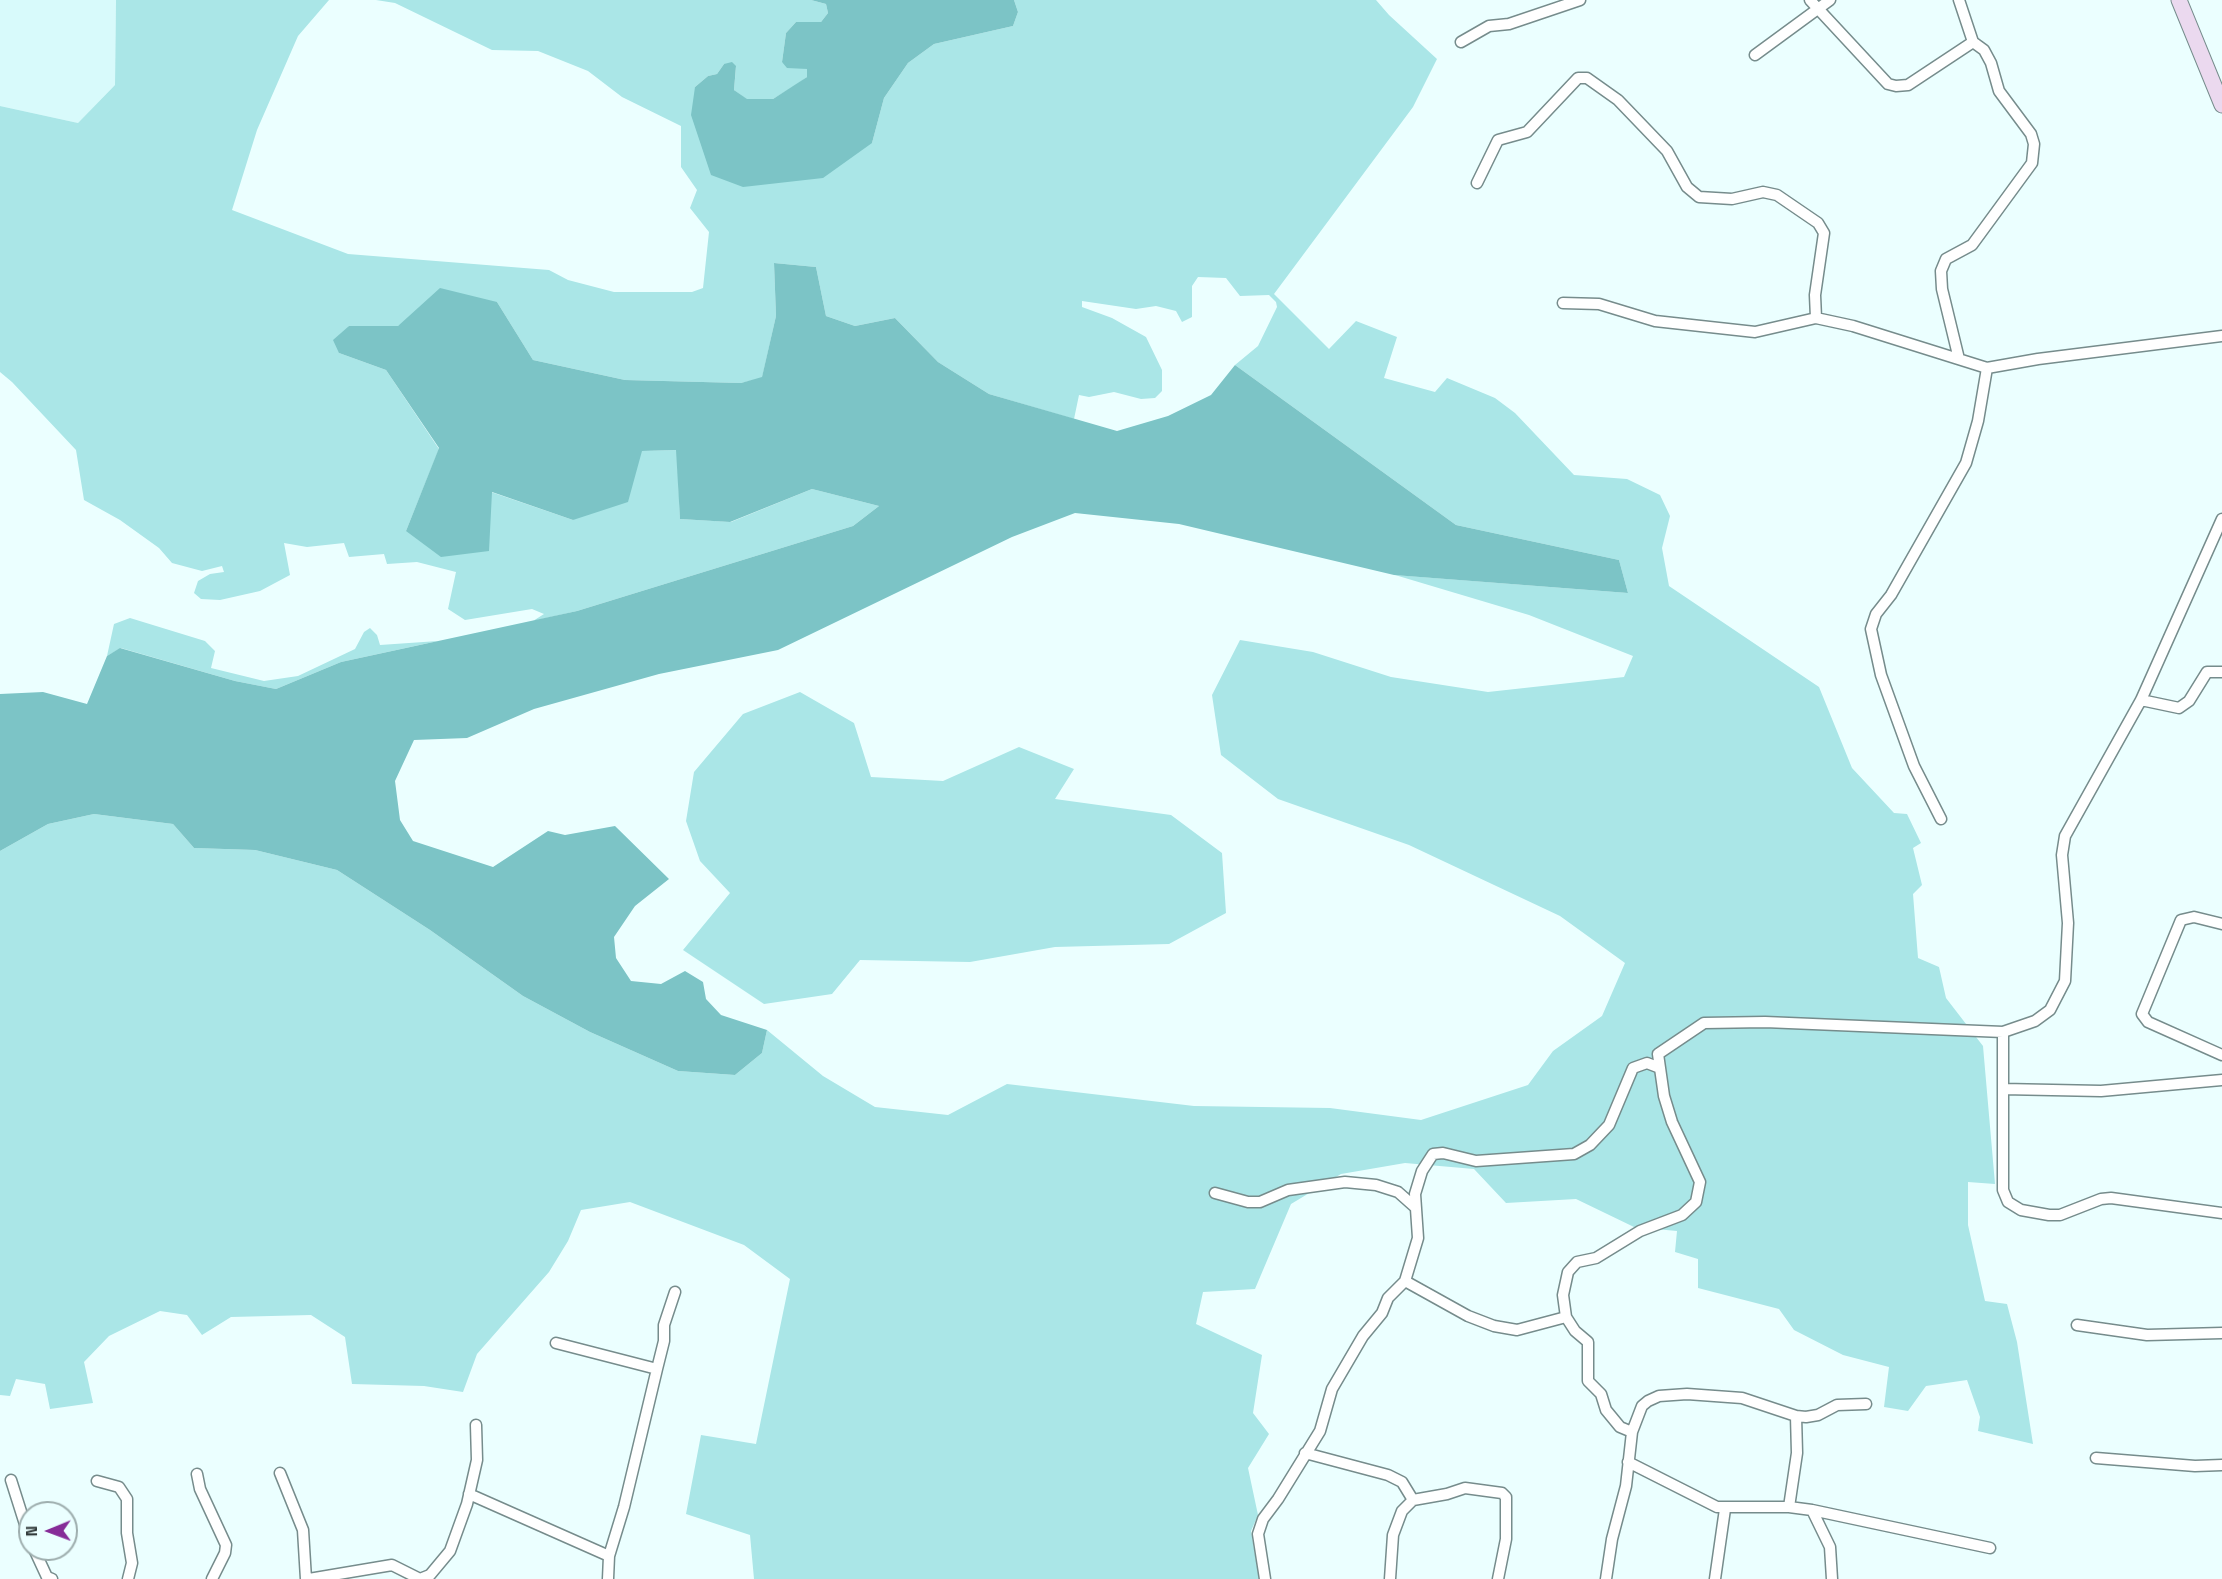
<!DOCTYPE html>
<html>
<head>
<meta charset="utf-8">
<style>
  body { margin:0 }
  #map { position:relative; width:2222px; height:1579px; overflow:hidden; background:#ebffff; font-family:"Space Grotesk",sans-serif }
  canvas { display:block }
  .north { position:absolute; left:18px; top:1501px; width:60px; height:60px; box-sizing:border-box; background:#ebffff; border:2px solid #9eaeae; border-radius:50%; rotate:269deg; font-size:16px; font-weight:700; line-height:24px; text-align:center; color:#2b3434 }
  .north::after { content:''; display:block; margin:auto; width:21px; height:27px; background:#862c98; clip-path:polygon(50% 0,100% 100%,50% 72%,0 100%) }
</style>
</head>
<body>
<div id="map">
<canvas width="2222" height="1579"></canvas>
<div class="north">N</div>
</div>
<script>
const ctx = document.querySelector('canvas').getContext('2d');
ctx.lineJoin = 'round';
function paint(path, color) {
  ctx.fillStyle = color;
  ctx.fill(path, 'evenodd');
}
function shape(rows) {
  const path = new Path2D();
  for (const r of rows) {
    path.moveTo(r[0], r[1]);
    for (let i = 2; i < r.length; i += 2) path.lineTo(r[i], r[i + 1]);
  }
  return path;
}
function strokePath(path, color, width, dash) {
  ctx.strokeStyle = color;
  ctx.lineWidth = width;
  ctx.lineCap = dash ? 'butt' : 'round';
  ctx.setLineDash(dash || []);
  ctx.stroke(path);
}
paint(shape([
  [0,0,116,0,115,85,78,123,0,106]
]), '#d8fafb');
paint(shape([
  [116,0,329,0,298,36,257,130,232,210,348,254,549,270,568,280,614,292,692,292,703,288,709,232,690,208,697,190,681,167,681,126,622,97,588,71,538,51,492,50,395,3,376,0,811,0,826,4,828,13,821,22,796,22,786,33,782,62,807,69,807,77,796,85,773,99,746,99,734,90,736,67,724,64,717,74,708,76,695,87,872,143,884,98,908,63,934,44,1013,26,1018,12,1014,0,1376,0,1389,15,1437,59,1413,107,1274,294,1329,349,1356,321,1397,337,1384,378,1435,392,1447,378,1495,398,1515,413,1574,475,1627,479,1660,495,1670,516,1662,548,1669,586,1819,687,1852,768,1894,813,1907,814,1921,843,1913,848,1922,885,1913,894,1918,958,1939,967,1946,998,1983,1046,1995,1184,1968,1182,1968,1225,1985,1301,2007,1304,2017,1342,2033,1444,1978,1431,1980,1417,1967,1380,1926,1386,1908,1411,1884,1407,1889,1367,1843,1355,1794,1330,1779,1309,1698,1288,1698,1259,1675,1252,1677,1231,1634,1227,1576,1199,1506,1203,1474,1169,1405,1163,1341,1174,1291,1204,1255,1289,1203,1292,1196,1324,1262,1355,1253,1413,1269,1434,1248,1468,1258,1515,1251,1531,1259,1579,754,1579,750,1535,686,1514,701,1435,756,1444,790,1279,744,1245,630,1202,581,1210,568,1241,549,1272,477,1354,463,1392,424,1386,352,1384,345,1337,311,1315,231,1317,202,1335,187,1315,160,1311,109,1336,84,1362,93,1403,50,1409,45,1384,16,1379,10,1396,0,1395,0,851,48,824,94,814,173,824,194,848,255,850,337,870,430,930,523,996,590,1032,678,1071,735,1075,762,1053,767,1030,823,1076,875,1107,948,1115,1007,1084,1194,1106,1330,1108,1421,1120,1528,1085,1553,1051,1602,1016,1625,963,1560,916,1409,845,1278,799,1221,755,1212,695,1240,640,1313,652,1391,677,1488,692,1624,677,1633,656,1529,615,1395,575,1628,593,1619,560,1456,525,1235,365,1258,346,1277,307,1276,302,1269,295,1240,296,1226,278,1198,277,1192,286,1192,317,1182,322,1176,311,1156,306,1136,309,1082,301,1082,307,1112,318,1146,337,1162,370,1162,391,1155,398,1141,399,1114,392,1089,397,1079,395,1074,419,989,394,938,362,895,318,855,326,826,316,816,267,774,263,776,316,762,378,741,383,625,380,533,360,497,302,398,326,349,326,339,353,386,370,439,449,406,531,491,492,573,520,641,451,677,450,680,519,731,522,812,489,879,506,853,526,577,611,533,621,544,614,532,609,465,620,448,609,456,572,417,562,387,564,384,554,349,557,344,543,307,547,284,543,290,575,260,591,220,600,201,599,194,593,198,581,210,574,224,572,222,566,202,571,172,563,159,548,120,520,84,500,76,450,12,382,0,372,0,106,78,123,115,85],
  [130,618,205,641,215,651,211,668,264,681,298,676,355,649,364,632,370,628,377,635,380,645,438,641,341,662,276,689,235,681,121,648,107,656,114,624],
  [800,692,854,723,871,777,943,781,1019,747,1074,769,1055,799,1171,815,1222,853,1226,913,1169,944,1055,947,970,962,860,960,832,994,764,1004,683,950,730,893,700,861,686,821,694,772,743,714]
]), '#aae6e7');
paint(shape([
  [811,0,1014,0,1018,12,1013,26,934,44,908,63,884,98,872,143,823,178,743,187,711,175,691,115,695,87,708,76,717,74,724,64,732,62,736,66,734,90,747,99,773,99,807,77,807,69,787,68,782,62,786,33,796,22,821,22,828,13,826,4],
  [774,263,816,267,826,316,855,326,895,318,938,362,989,394,1117,431,1168,416,1211,395,1235,365,1456,525,1619,560,1628,593,1394,575,1179,524,1075,513,1012,537,778,650,659,674,534,709,467,738,414,740,395,781,400,820,413,841,493,867,548,831,565,835,615,826,669,879,635,906,614,937,616,958,631,981,661,984,685,971,703,982,706,999,721,1015,767,1030,762,1053,735,1075,678,1071,590,1032,523,996,430,930,337,870,255,850,194,848,173,824,94,814,48,824,0,851,0,694,43,692,87,704,107,656,120,648,235,681,276,689,341,662,577,611,853,526,879,506,812,489,730,522,680,519,676,450,642,451,628,502,573,520,492,492,489,551,441,557,406,531,439,448,386,370,339,353,333,340,349,326,398,326,440,288,497,302,533,360,625,380,741,383,762,377,776,316]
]), '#7cc4c6');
const street = shape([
  [1810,0,1888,84,1896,86,1908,85,1973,42],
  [1461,42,1489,26,1509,24,1580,0],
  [1755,55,1830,0],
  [1477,183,1498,140,1527,132,1578,78,1587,78,1618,100,1667,151,1687,187,1699,197,1732,199,1763,192,1777,195,1818,223,1824,233,1815,295,1816,318],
  [1563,303,1599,304,1655,321,1755,332,1816,318,1853,326,1987,368],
  [1959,359,1942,289,1941,271,1946,259,1972,245,2032,163,2034,144,2031,134,1999,91,1991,63,1984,50,1973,42,1959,0],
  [2141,700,2179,708,2189,701,2207,672,2222,672],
  [1941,819,1914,766,1881,675,1871,629,1876,614,1891,595,1966,463,1978,421,1987,368,2038,359,2222,336],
  [2222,924,2194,917,2181,920,2142,1014,2148,1022,2222,1055],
  [2003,1032,2003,1190,2008,1202,2021,1210,2049,1215,2060,1215,2101,1199,2111,1198,2222,1213],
  [1660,1068,1658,1054,1704,1023,1765,1022,2003,1032,2035,1021,2050,1010,2065,981,2068,923,2062,855,2065,836,2141,700,2222,519],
  [2003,1089,2101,1091,2222,1080],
  [1215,1193,1248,1202,1260,1202,1288,1190,1345,1182,1376,1185,1398,1192,1416,1208],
  [1405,1281,1468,1316,1494,1326,1517,1330,1566,1317],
  [2077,1325,2147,1335,2222,1333],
  [556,1343,657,1369,624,1507,609,1556,608,1579],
  [657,1369,664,1341,664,1325,675,1292],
  [1796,1416,1797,1453,1789,1507,1812,1510,1830,1547,1832,1579],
  [1305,1453,1388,1475,1402,1482,1413,1500],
  [2096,1458,2195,1466,2222,1465],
  [1628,1462,1717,1507,1789,1507],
  [280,1473,303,1530,306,1579],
  [197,1474,200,1489,226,1545,225,1553,212,1579],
  [11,1480,30,1540],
  [97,1481,119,1487,127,1499,127,1533,132,1563,128,1579],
  [469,1494,609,1556],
  [1812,1510,1990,1548],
  [34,1549,47,1577,52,1579],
  [309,1579,392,1565,420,1579,430,1575,450,1551,467,1504,477,1460,476,1425],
  [1265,1579,1258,1534,1263,1519,1278,1499,1320,1431,1332,1389,1363,1336,1382,1313,1388,1298,1405,1281,1418,1238,1415,1194,1422,1171,1433,1154,1443,1153,1476,1161,1574,1154,1590,1145,1609,1125,1633,1068,1647,1063,1660,1068,1664,1096,1672,1122,1700,1182,1696,1202,1682,1215,1640,1231,1596,1258,1577,1262,1568,1272,1563,1295,1566,1317,1575,1331,1588,1342,1588,1381,1601,1394,1606,1410,1620,1427,1632,1432],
  [1390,1579,1393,1535,1402,1511,1413,1500,1447,1494,1465,1488,1502,1493,1506,1497,1506,1539,1498,1579],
  [1606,1579,1612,1539,1626,1486,1632,1432,1642,1406,1648,1401,1659,1396,1687,1394,1742,1398,1796,1416,1806,1417,1818,1415,1837,1405,1866,1404],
  [1715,1579,1725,1509]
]);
const secondary = shape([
  [2179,0,2222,105]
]);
strokePath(street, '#768c8c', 13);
strokePath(secondary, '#768c8c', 17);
strokePath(street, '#fff', 10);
strokePath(secondary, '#ebd9ef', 15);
</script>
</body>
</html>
